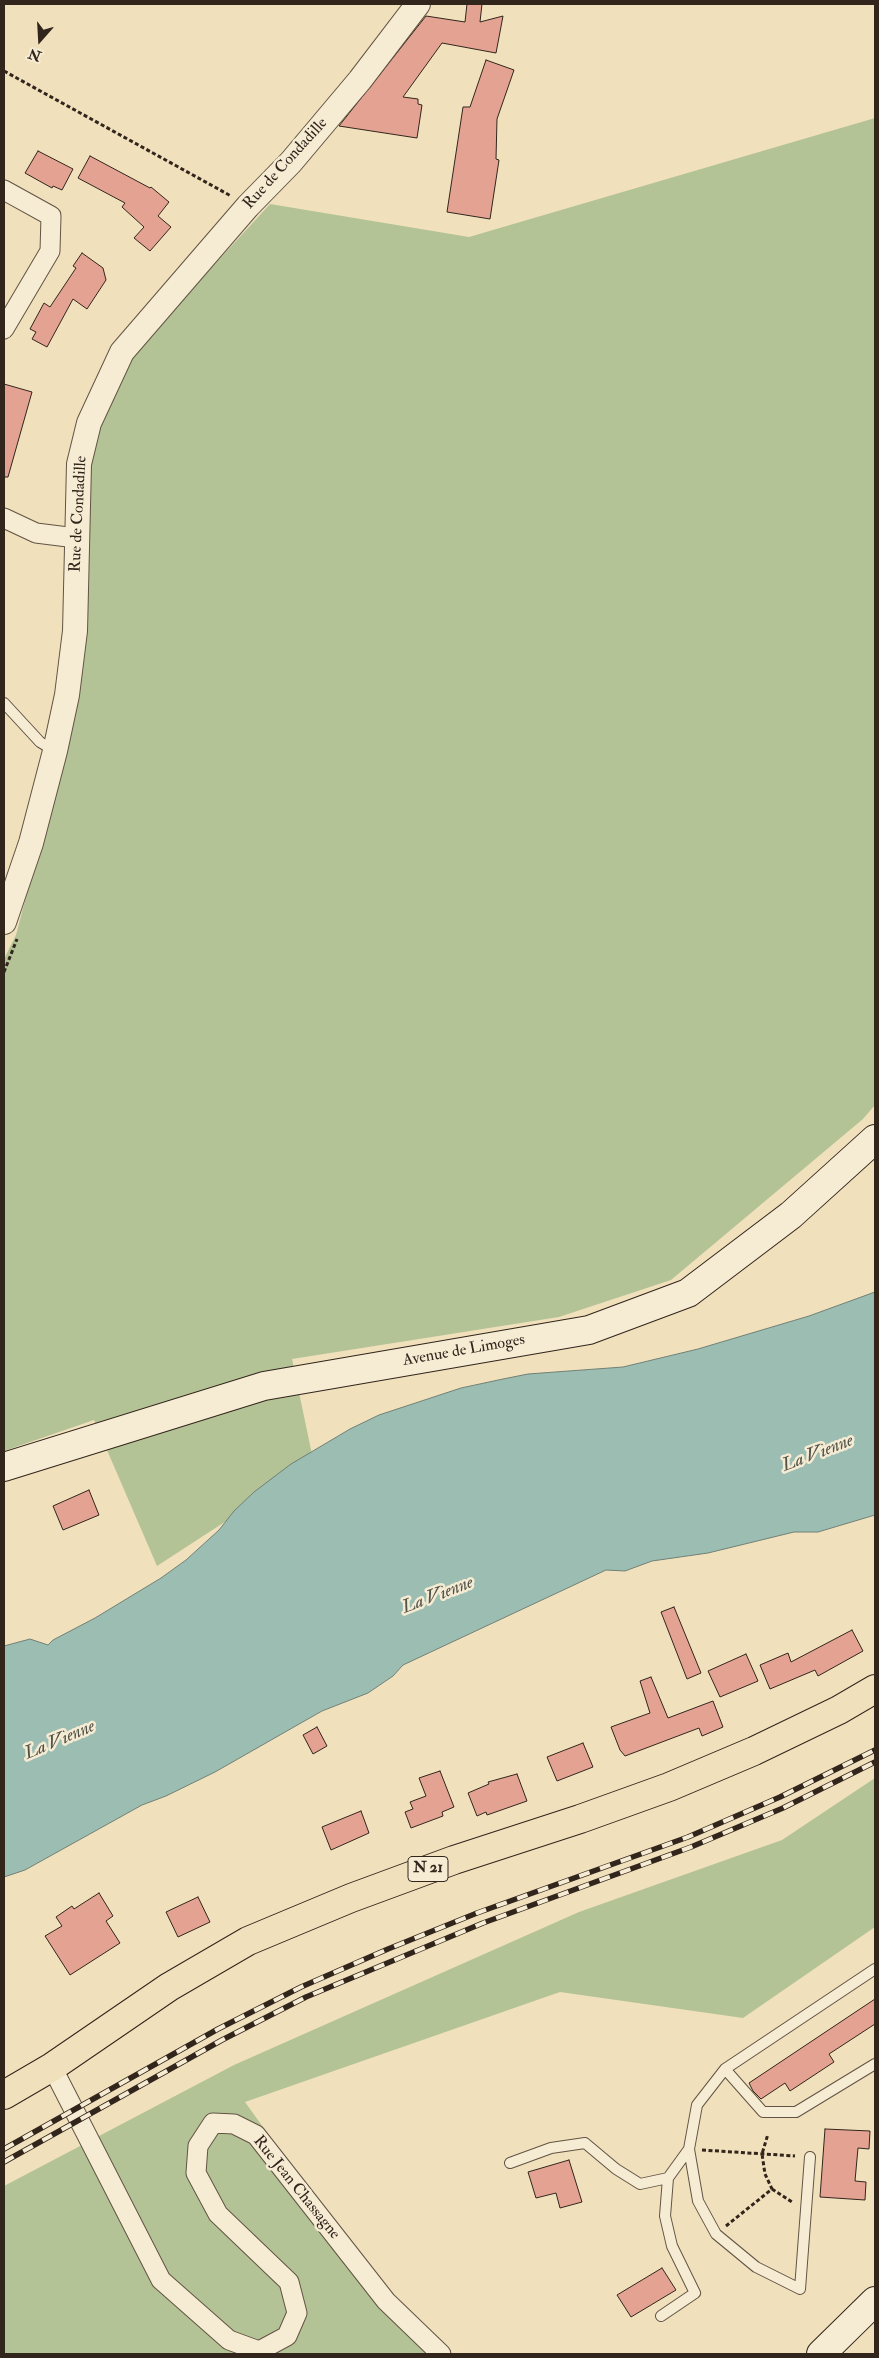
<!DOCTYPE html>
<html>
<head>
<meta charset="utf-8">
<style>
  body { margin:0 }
  #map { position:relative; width:879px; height:2358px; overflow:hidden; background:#f1e0bc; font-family:"IM FELL Double Pica",serif }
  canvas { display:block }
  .frame { position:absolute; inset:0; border:5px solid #31251c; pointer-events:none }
  .north { position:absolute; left:15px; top:15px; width:50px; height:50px; -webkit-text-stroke:4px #f6ebd3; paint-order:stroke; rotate:199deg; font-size:14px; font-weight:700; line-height:20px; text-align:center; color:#31251c }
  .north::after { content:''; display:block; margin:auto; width:18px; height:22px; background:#31251c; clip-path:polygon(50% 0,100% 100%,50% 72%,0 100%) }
</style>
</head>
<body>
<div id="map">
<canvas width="879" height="2358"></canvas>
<div class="frame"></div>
<div class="north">N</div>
</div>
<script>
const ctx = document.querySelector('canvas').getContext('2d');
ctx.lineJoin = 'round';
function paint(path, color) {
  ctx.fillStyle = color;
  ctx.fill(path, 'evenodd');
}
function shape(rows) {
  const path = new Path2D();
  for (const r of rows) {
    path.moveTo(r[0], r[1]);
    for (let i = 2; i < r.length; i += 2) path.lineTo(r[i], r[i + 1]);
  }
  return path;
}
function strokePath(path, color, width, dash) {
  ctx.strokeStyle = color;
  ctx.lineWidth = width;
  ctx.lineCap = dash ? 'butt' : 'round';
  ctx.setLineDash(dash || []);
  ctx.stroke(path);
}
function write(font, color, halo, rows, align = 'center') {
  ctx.font = font + ' "IM FELL Double Pica",serif';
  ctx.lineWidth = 5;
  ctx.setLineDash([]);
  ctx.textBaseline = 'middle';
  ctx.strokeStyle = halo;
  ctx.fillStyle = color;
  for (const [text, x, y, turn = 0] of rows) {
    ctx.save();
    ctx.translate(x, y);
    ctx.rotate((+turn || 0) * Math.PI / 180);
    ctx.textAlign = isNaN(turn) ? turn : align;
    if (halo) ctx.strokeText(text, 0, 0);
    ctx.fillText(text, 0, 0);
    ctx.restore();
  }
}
paint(shape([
  [875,118,875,1105,863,1119,671,1280,559,1317,292,1359,314,1464,157,1566,94,1420,4,1451,4,959,16,935,66,745,89,461,100,417,123,364,270,204,469,237],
  [875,1778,875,1927,743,2018,560,1992,245,2102,426,2354,4,2354,4,2186,234,2065,579,1912,782,1840]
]), '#b4c396');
const water = shape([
  [875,1292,875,1515,818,1532,794,1532,708,1553,652,1561,625,1571,606,1570,403,1665,393,1676,368,1693,322,1711,215,1772,166,1796,142,1805,25,1870,4,1877,4,1646,30,1639,48,1645,53,1640,95,1618,161,1578,186,1560,219,1530,234,1511,254,1492,291,1464,350,1429,379,1415,461,1388,503,1379,528,1374,623,1367,698,1349,809,1316,875,1292]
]);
paint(water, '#9bbdb2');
strokePath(water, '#718076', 1);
const building = shape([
  [467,4,482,4,480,22,503,16,496,53,442,43,403,97,418,99,418,104,422,105,417,138,339,126,426,16,465,22,467,4],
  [486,60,514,70,497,119,496,159,499,160,490,219,447,212,463,107,470,107,486,60],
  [38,151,73,169,62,190,53,186,52,188,25,173,38,151],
  [90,156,150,188,151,187,169,202,158,216,171,227,150,251,134,238,144,227,122,207,125,203,78,178,90,156],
  [82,253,103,268,106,280,87,309,73,299,47,347,32,339,36,332,30,329,44,303,50,307,76,268,73,266,82,253],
  [4,384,32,392,8,477,4,477,4,384],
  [89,1490,99,1515,63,1530,53,1506,89,1490],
  [674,1607,701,1673,687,1679,661,1612,674,1607],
  [852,1630,863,1651,818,1676,815,1670,770,1689,760,1665,788,1653,791,1662,852,1630],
  [746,1654,758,1681,720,1697,708,1671,746,1654],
  [651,1677,668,1718,713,1701,723,1727,702,1736,699,1728,625,1756,620,1750,611,1727,650,1713,640,1681,651,1677],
  [317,1727,327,1746,313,1754,303,1735,317,1727],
  [583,1743,593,1767,557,1781,547,1757,583,1743],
  [440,1771,454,1807,442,1812,443,1816,411,1828,405,1812,413,1809,410,1802,426,1796,419,1778,440,1771],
  [517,1774,527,1801,487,1815,486,1812,477,1816,468,1793,489,1784,488,1782,517,1774],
  [361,1811,369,1833,331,1850,322,1827,361,1811],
  [99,1893,113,1916,106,1921,120,1943,70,1975,45,1936,62,1926,56,1917,72,1906,74,1909,99,1893],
  [198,1897,210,1922,178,1937,166,1912,198,1897],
  [875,1999,875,2024,829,2054,834,2062,790,2091,785,2083,761,2099,753,2091,749,2083,875,1999],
  [825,2129,870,2131,869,2149,858,2148,855,2181,866,2182,865,2200,820,2197,825,2129],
  [569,2160,582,2202,560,2208,556,2193,536,2198,528,2172,569,2160],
  [662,2268,676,2290,631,2317,617,2295,662,2268]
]);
paint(building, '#e4a392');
strokePath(building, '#31251c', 1);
const service = shape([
  [4,703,40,742,55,751],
  [725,2069,763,2112,796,2112,875,2064],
  [810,2157,800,2289,756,2267,716,2234,698,2201,689,2149,697,2105,725,2069,875,1969],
  [510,2163,551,2148,585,2143,616,2169,640,2184,668,2178],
  [661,2316,695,2293,672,2246,665,2216,668,2178,689,2149]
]);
const minor = shape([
  [4,190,51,216,50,251,4,329],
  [4,518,36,533,76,538],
  [52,2067,161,2280,229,2340,259,2351,287,2336,297,2313,289,2282,218,2214,196,2173,198,2146,213,2123,234,2124,256,2135,386,2301,441,2354]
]);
const tertiary = shape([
  [4,922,31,843,55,751,67,695,75,631,79,464,89,423,122,352,248,206,291,162,360,80,418,4]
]);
const secondary = shape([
  [4,1467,264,1386,589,1330,688,1293,791,1215,875,1139],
  [821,2354,875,2301]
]);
const primary = shape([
  [4,2095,52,2067,169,1987,248,1941,351,1898,454,1860,580,1819,669,1787,754,1751,839,1710,875,1689]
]);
strokePath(service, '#615444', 12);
strokePath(minor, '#615444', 21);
strokePath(tertiary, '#615444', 26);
strokePath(secondary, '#31251c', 30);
strokePath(primary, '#31251c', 30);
strokePath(shape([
  [4,71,231,196],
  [4,972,17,939],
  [702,2150,795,2156],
  [772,2189,792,2202],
  [726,2226,772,2189,765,2174,762,2154,768,2134]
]), '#31251c', 3, [4, 2.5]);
strokePath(service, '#f6ebd3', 10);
strokePath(minor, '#f6ebd3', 19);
strokePath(tertiary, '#f6ebd3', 24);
strokePath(secondary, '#f6ebd3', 28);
strokePath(primary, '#f1e0bc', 28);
const rail = shape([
  [4,2149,218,2029,301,1987,388,1949,477,1913,688,1837,780,1797,875,1750],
  [4,2162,222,2040,306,1997,483,1923,691,1847,783,1808,875,1762]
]);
strokePath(rail, '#31251c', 5.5);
strokePath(rail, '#f6ebd3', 4, [11]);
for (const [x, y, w] of [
  [428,1869,40]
]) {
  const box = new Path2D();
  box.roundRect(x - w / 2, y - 12.5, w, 25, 4);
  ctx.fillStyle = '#f6ebd3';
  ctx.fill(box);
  strokePath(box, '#31251c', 1);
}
write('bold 15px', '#31251c', null, [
  ["N 21",428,1869]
]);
write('16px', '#31251c', '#f6ebd3', [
  ["Rue de Condadille",286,164,-48],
  ["Rue de Condadille",79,514,-87],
  ["Avenue de Limoges",464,1351,-10],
  ["Rue Jean Chassagne",296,2188,51]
]);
write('italic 18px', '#515349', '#f6ebd3', [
  ["La Vienne",818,1454,-21],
  ["La Vienne",438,1596,-21],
  ["La Vienne",60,1741,-23]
]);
</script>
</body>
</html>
